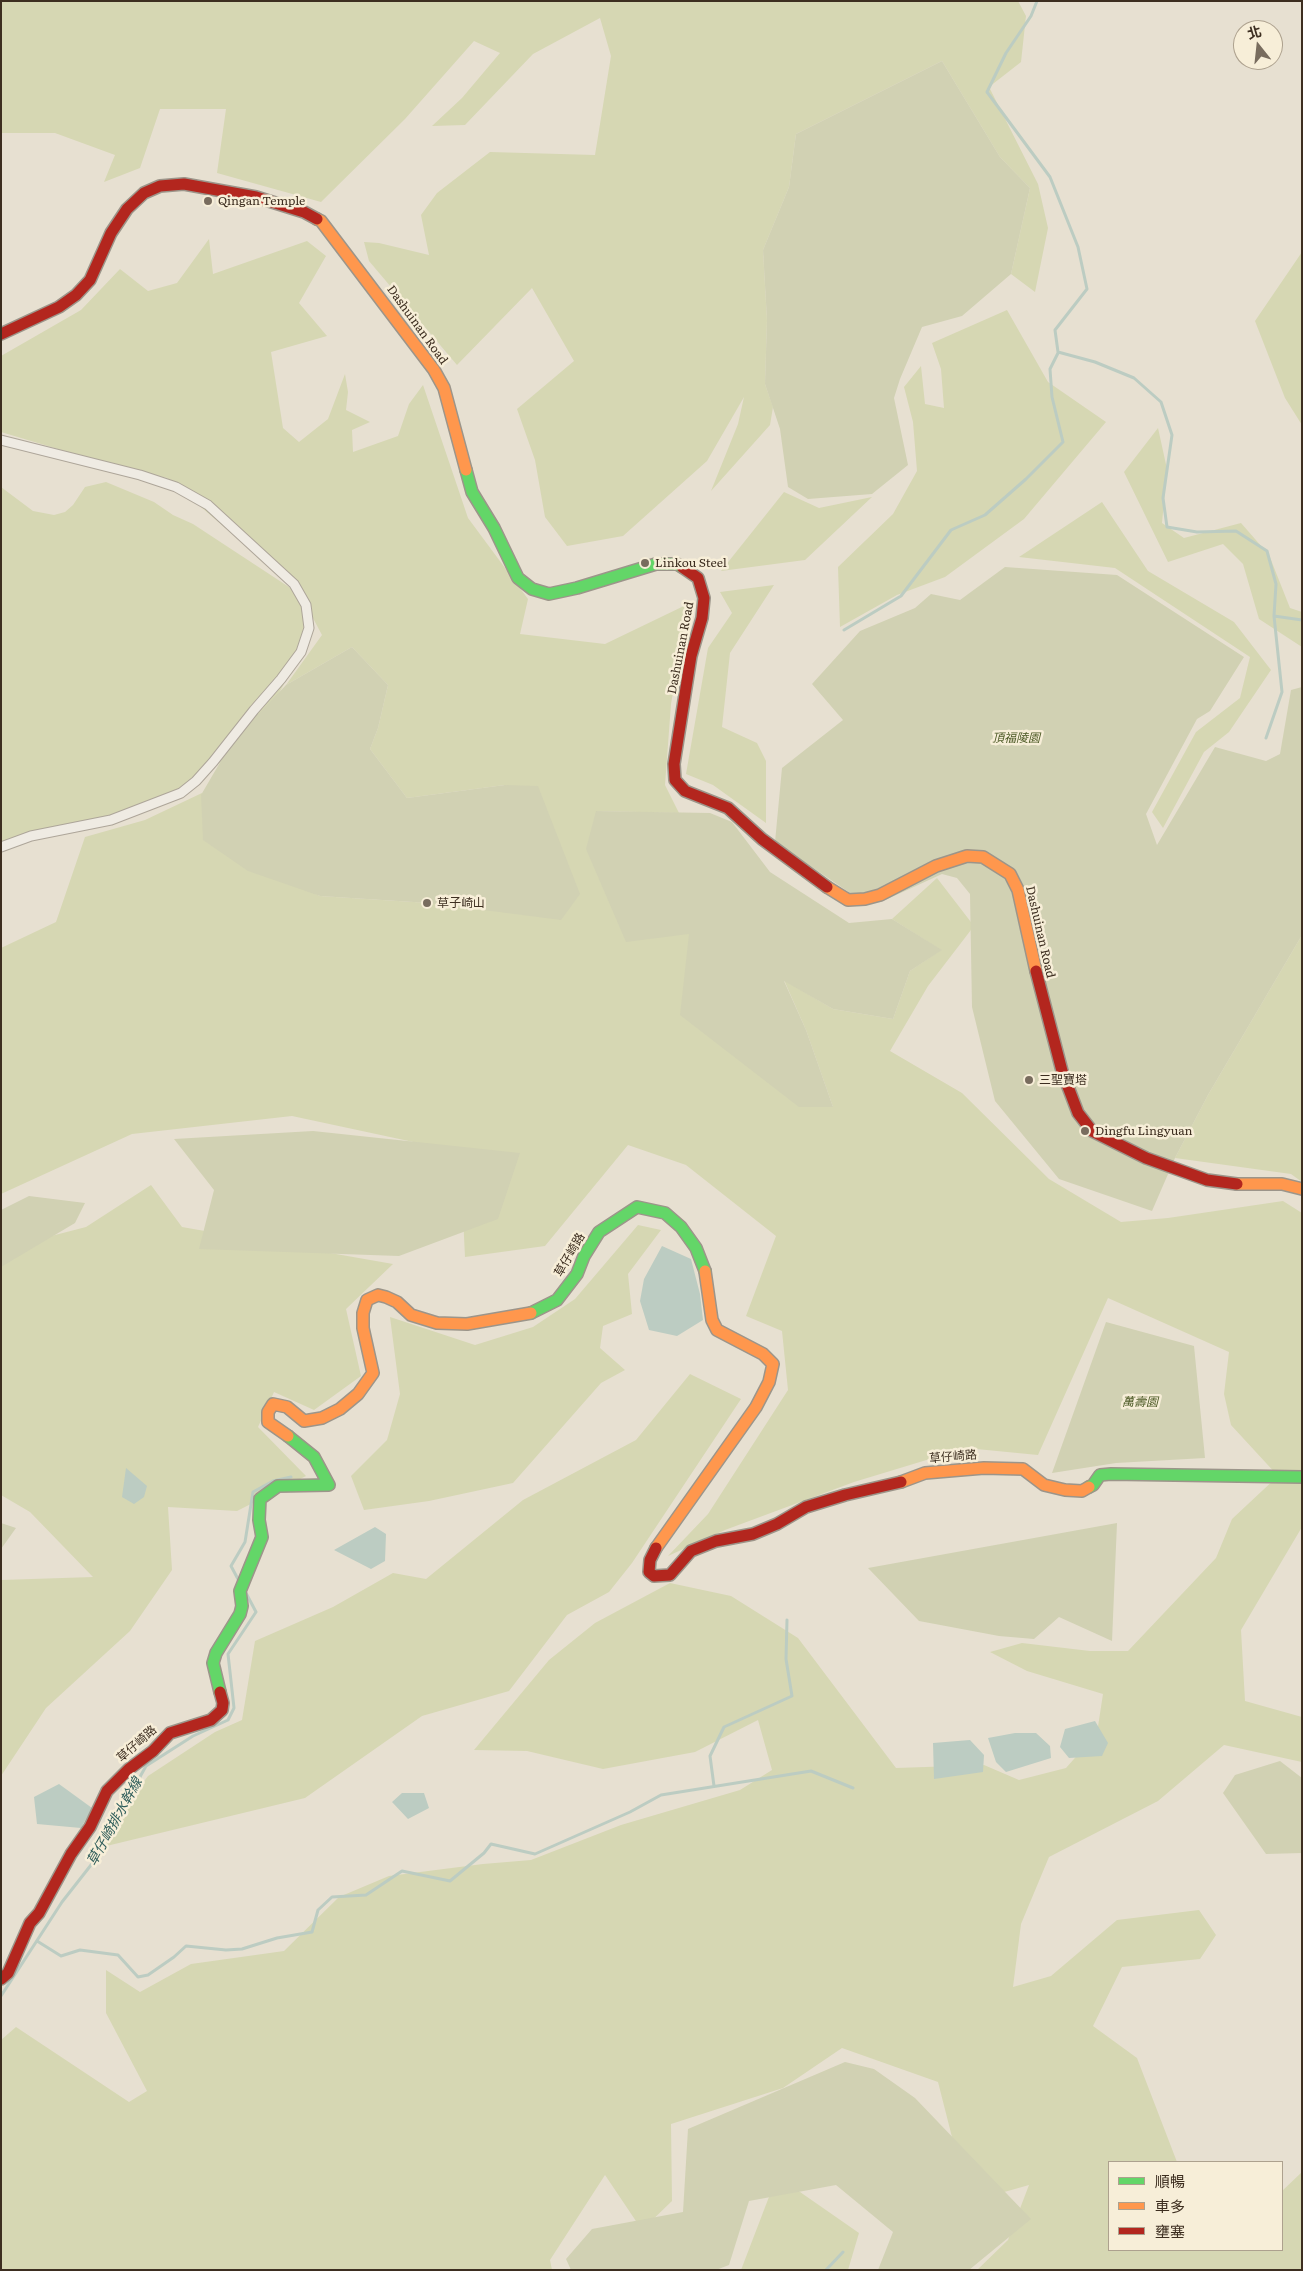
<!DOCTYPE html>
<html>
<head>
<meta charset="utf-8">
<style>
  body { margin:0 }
  #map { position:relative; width:1303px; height:2271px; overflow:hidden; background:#e7e0d1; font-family:Literata,"Noto Sans TC",serif }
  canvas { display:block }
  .frame { position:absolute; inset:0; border:2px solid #3d2e20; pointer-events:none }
  .legend { position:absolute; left:1108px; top:2161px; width:175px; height:90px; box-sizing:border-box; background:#f7eed8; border:1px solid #ada18e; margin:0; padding:6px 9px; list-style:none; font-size:15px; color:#3d2e20 }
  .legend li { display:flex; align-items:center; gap:10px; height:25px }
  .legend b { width:25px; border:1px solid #ada18e }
  .north { position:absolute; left:1233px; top:20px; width:50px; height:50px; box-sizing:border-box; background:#f7eed8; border:1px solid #ada18e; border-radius:50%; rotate:344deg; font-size:14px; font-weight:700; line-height:20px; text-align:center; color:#3d2e20 }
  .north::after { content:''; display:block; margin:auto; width:18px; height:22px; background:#786c5e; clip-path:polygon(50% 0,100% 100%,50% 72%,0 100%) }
</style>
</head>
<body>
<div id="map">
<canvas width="1303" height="2271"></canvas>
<div class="frame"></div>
<ul class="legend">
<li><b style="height:6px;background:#63d668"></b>順暢</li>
<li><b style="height:6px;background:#ff974d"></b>車多</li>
<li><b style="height:6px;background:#b3261e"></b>壅塞</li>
</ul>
<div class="north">北</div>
</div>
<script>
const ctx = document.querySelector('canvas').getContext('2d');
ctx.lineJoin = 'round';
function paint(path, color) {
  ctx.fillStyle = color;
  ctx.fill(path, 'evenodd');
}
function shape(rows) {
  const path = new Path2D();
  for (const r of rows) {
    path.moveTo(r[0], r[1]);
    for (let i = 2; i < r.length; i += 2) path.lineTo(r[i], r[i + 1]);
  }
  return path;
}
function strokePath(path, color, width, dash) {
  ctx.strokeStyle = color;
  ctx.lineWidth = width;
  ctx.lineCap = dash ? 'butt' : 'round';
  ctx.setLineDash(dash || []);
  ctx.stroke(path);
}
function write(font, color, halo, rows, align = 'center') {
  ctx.font = font + ' Literata,"Noto Sans TC",serif';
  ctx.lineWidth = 5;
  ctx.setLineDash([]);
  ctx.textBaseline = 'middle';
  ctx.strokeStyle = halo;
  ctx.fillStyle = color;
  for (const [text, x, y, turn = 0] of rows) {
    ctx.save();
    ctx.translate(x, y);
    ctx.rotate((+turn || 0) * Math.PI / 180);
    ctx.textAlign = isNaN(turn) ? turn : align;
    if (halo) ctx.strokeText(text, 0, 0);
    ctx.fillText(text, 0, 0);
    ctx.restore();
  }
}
paint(shape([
  [1,1,1018,1,1026,16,1021,62,989,87,1038,184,1048,228,1035,292,1011,274,1030,188,1000,157,942,61,796,134,789,187,763,250,767,320,765,384,773,407,770,425,711,491,738,424,744,397,707,461,623,536,567,546,545,517,535,460,517,409,574,361,532,288,457,365,369,261,364,242,379,243,429,255,421,215,437,193,490,152,595,155,611,56,600,18,533,54,465,125,432,126,462,98,500,53,474,41,405,119,321,202,217,173,226,109,160,109,140,168,104,182,115,155,55,133,1,133],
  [209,239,213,274,307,241,326,256,299,303,327,336,271,352,283,428,299,442,328,419,345,374,348,392,346,410,370,422,352,430,353,452,398,436,409,404,423,385,468,518,528,599,520,634,605,644,688,604,671,704,665,785,679,813,596,811,689,933,833,1107,806,1030,784,980,833,1009,893,1019,910,971,941,950,892,919,937,878,974,926,928,986,890,1051,962,1093,1049,1179,1121,1222,1168,1218,1283,1201,1302,1213,1302,1527,1241,1630,1245,1701,1302,1717,1302,1762,1224,1745,1158,1801,1049,1857,1021,1924,1013,1987,1051,1976,1117,1920,1199,1910,1216,1935,1200,1959,1122,1967,1093,2026,1137,2058,1177,2162,1109,2162,1109,2250,1282,2250,1282,2191,1302,2172,1302,2270,977,2270,1008,2240,1029,2185,976,2200,952,2137,938,2082,842,2048,783,2088,671,2124,672,2201,642,2230,605,2175,550,2260,552,2270,1,2270,1,2040,16,2027,129,2102,147,2091,106,2013,106,1970,140,1992,191,1964,284,1951,339,1897,389,1876,483,1864,531,1860,621,1825,740,1790,772,1770,758,1720,695,1752,603,1769,527,1751,474,1750,549,1660,595,1623,670,1583,731,1596,798,1638,896,1768,984,1765,1019,1780,1066,1768,1097,1733,1103,1694,1027,1671,990,1652,1022,1643,1090,1651,1128,1651,1216,1558,1232,1519,1278,1476,1231,1425,1224,1394,1229,1352,1108,1298,1038,1455,966,1448,854,1482,725,1530,668,1556,708,1514,788,1390,782,1331,746,1316,776,1236,686,1165,628,1145,545,1246,465,1257,460,1152,292,1116,132,1134,1,1194,1,948,56,922,85,837,145,820,202,793,204,840,320,896,429,903,505,785,407,798,370,749,378,728,388,685,352,647,286,685,322,635,298,590,167,478,98,461,1,432,1,356,81,310,120,269,148,291,177,283],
  [1302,252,1302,425,1285,398,1255,321],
  [1007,310,1048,382,1106,422,1024,519,945,577,897,595,840,627,838,567,893,514,917,471,913,422,904,387,921,366,925,404,944,408,941,369,932,343],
  [1158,428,1167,469,1162,523,1184,538,1241,523,1269,555,1290,608,1302,612,1302,647,1259,619,1243,564,1223,544,1168,562,1124,472],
  [106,482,154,502,173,515,193,524,292,589,310,616,306,644,278,695,234,749,192,789,90,827,1,844,1,487,33,511,54,515,65,512,73,505,85,487],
  [784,492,819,508,872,497,805,560,721,571],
  [1102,502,1148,571,1234,622,1271,670,1229,732,1204,752,1163,828,1152,812,1196,732,1240,698,1250,657,1115,568,1019,557],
  [774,585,730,653,722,727,757,743,766,761,766,823,713,785,686,774,708,648,732,613,720,592],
  [1302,935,1302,1182,1291,1174,1175,1158,1208,1095],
  [151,1185,182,1227,393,1264,346,1309,361,1376,314,1410,274,1392,258,1427,306,1476,237,1511,168,1507,172,1570,130,1631,46,1708,1,1776,1,1580,93,1577,30,1512,1,1495,1,1249,86,1227],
  [638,1225,661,1230,628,1274,632,1314,603,1326,600,1348,625,1370,601,1383,513,1483,429,1501,364,1510,351,1476,387,1440,400,1394,390,1317,475,1345,533,1327,575,1299],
  [690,1374,741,1399,632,1563,609,1592,567,1615,509,1691,422,1716,305,1798,94,1849,148,1776,215,1732,242,1720,255,1641,333,1607,393,1573,426,1579,523,1500,636,1440],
  [777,2176,859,2233,848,2270,741,2270]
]), '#d6d7b3');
paint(shape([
  [942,61,1000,157,1030,188,1011,274,962,316,922,327,900,379,894,398,908,465,872,494,808,499,788,487,780,429,765,384,767,320,763,250,789,187,796,134],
  [1005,567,1117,575,1244,657,1210,711,1197,719,1146,814,1157,845,1215,747,1266,761,1280,754,1291,690,1302,687,1302,935,1208,1095,1175,1158,1152,1211,1059,1179,995,1101,972,1007,970,894,957,878,942,874,881,902,853,895,775,842,782,768,843,720,812,684,860,631,915,608,931,594,960,600],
  [352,647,388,685,378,728,370,749,407,798,505,785,538,786,580,894,561,920,429,903,320,896,248,871,203,840,201,795,232,742,286,685],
  [596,811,710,813,732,822,770,872,849,923,892,919,942,950,910,971,893,1019,833,1009,784,981,806,1030,833,1107,799,1107,680,1015,689,934,626,942,586,849],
  [313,1131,520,1153,498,1219,399,1256,199,1249,214,1190,174,1139],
  [29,1196,85,1203,75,1223,1,1267,1,1210],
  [1106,1322,1194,1346,1205,1458,1116,1463,1052,1473],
  [1,1523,16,1528,1,1549],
  [1117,1523,1112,1641,1059,1617,1034,1639,999,1636,919,1621,868,1568],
  [1280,1761,1302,1778,1302,1853,1266,1854,1223,1793,1235,1775],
  [845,2062,874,2069,915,2098,1031,2219,969,2270,878,2270,893,2232,836,2185,749,2201,729,2265,716,2270,571,2270,566,2259,592,2229,683,2212,688,2129]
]), '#d1d1b3');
paint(shape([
  [662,1246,691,1259,700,1294,703,1320,677,1336,649,1330,640,1301,644,1279],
  [126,1468,147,1486,144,1497,134,1504,122,1497],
  [375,1527,386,1534,385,1561,371,1569,334,1550],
  [1095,1721,1108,1743,1102,1756,1069,1758,1060,1747,1065,1729],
  [1015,1733,1036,1733,1050,1746,1051,1758,1006,1772,996,1762,988,1738],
  [970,1740,984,1755,983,1772,934,1779,933,1743],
  [59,1784,92,1808,81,1828,37,1824,34,1797],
  [402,1793,424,1793,429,1808,408,1819,392,1802]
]), '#bcccc2');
strokePath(shape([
  [1037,1,1031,16,1006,53,987,92,1050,177,1078,247,1087,289,1055,330,1058,352,1095,362,1134,378,1161,402,1172,435,1163,498,1167,527,1197,532,1236,531,1267,551,1276,584,1274,616,1302,620],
  [844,630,901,596,951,530,985,515,1026,479,1063,442,1052,397,1050,369,1058,353],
  [1266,738,1282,692,1274,616],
  [239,1581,231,1566,245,1542,253,1492,273,1481,291,1477],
  [714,1786,710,1756,724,1727,792,1696,786,1659,787,1620],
  [37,1941,61,1956,80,1950,118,1955,138,1977,148,1975,174,1957,186,1946,226,1950,242,1949,277,1938,312,1932,318,1910,332,1897,366,1895,402,1871,450,1881,484,1853,491,1844,535,1854,630,1812,661,1795,811,1771,853,1788],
  [1,1996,62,1902,91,1865,146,1766,193,1736,228,1720,234,1708,228,1654,256,1612,246,1593],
  [826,2270,843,2252]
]), '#bcccc2', 3);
const street = shape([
  [1,440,140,475,176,487,208,505,294,584,306,605,309,628,301,652,281,679,254,710,213,762,196,781,181,793,111,820,31,836,1,847]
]);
const fast = shape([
  [466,470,472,492,494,528,518,578,532,589,549,594,577,588,656,564,677,564,682,567],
  [531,1313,557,1300,577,1274,584,1256,599,1232,637,1207,665,1213,681,1227,696,1248,705,1271],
  [1089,1487,1093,1485,1100,1475,1111,1474,1302,1477],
  [220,1692,213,1663,216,1653,240,1614,242,1606,240,1591,262,1537,259,1520,260,1499,278,1486,329,1485,314,1457,288,1436]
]);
const slow = shape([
  [317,219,321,221,434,370,444,388,466,470],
  [827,887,848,900,865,899,880,895,936,866,967,856,983,857,1010,874,1018,890,1036,971],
  [1237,1184,1282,1184,1302,1189],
  [288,1436,268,1422,268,1412,273,1404,287,1407,304,1421,322,1418,340,1409,358,1394,373,1373,363,1328,363,1313,367,1300,378,1295,386,1297,397,1302,411,1315,437,1323,467,1324,531,1313],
  [901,1482,925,1473,984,1468,1023,1469,1044,1485,1065,1490,1082,1491,1089,1487],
  [656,1548,756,1407,769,1382,773,1364,763,1354,717,1330,712,1320,705,1271]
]);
const jam = shape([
  [1,334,59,307,76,295,90,280,111,233,127,209,144,193,160,186,184,184,256,197,304,212,317,219],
  [682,567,698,578,704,598,702,618,691,656,674,764,675,780,685,791,728,808,762,839,827,887],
  [1036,971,1062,1071,1078,1113,1092,1131,1146,1158,1207,1180,1237,1184],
  [656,1548,650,1560,649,1572,654,1576,670,1575,691,1551,716,1541,753,1534,777,1524,806,1507,845,1495,901,1482],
  [1,1979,8,1973,30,1923,39,1913,71,1854,90,1827,107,1791,129,1769,153,1751,170,1733,211,1720,222,1710,223,1703,220,1692]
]);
strokePath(street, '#ada599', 11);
strokePath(fast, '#9c958a', 14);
strokePath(slow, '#9c958a', 14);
strokePath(jam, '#9c958a', 14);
strokePath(street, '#efebe3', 9);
strokePath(fast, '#63d668', 11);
strokePath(slow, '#ff974d', 11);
strokePath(jam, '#b3261e', 11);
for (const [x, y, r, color] of [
  [208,201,5,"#786c5e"],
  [645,563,5,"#786c5e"],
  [427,903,5,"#786c5e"],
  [1029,1080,5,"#786c5e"],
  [1085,1131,5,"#786c5e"]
]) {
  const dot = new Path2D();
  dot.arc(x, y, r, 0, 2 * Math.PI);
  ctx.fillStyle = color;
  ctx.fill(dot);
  strokePath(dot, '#f7eed8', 2);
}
write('12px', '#3d2e20', '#f7eed8', [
  ["Qingan Temple",218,201],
  ["Linkou Steel",655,563],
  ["草子崎山",437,903],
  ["三聖寶塔",1039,1080],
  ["Dingfu Lingyuan",1095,1131]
], 'left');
write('12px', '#3d2e20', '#f7eed8', [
  ["Dashuinan Road",417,325,54],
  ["Dashuinan Road",681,648,-79],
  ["Dashuinan Road",1040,932,77],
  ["草仔崎路",570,1255,-60],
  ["草仔崎路",953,1457,-5],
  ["草仔崎路",137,1744,-41]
]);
write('italic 12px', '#4d5a26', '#f7eed8', [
  ["頂福陵園",1016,738],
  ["萬壽園",1140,1402]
]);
write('italic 14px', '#2f5d5a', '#f7eed8', [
  ["草仔崎排水幹線",115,1822,-61]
]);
</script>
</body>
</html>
